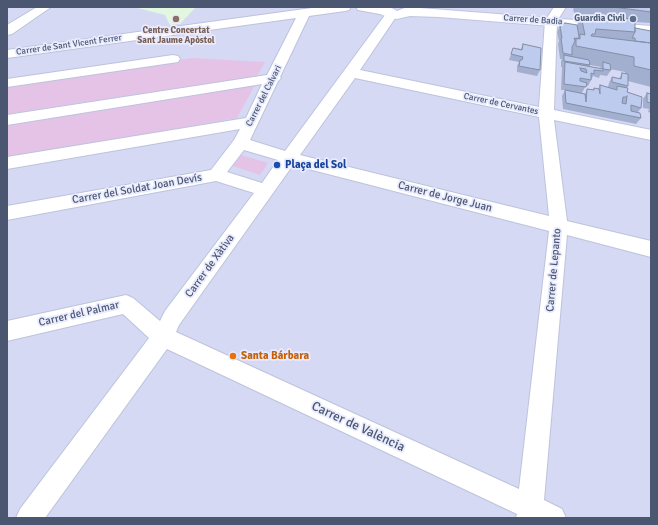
<!DOCTYPE html>
<html>
<head>
<meta charset="utf-8">
<style>
  body { margin:0 }
  #map { position:relative; width:658px; height:525px; overflow:hidden; background:#e3e5fb; font-family:Signika,sans-serif }
  canvas { display:block }
  .frame { position:absolute; inset:0; border:8px solid #4b5771; pointer-events:none }
</style>
</head>
<body>
<div id="map">
<canvas width="658" height="525"></canvas>
<div class="frame"></div>
</div>
<script>
const ctx = document.querySelector('canvas').getContext('2d');
ctx.lineJoin = 'round';
function paint(path, color) {
  ctx.fillStyle = color;
  ctx.fill(path, 'evenodd');
}
function shape(rows) {
  const path = new Path2D();
  for (const r of rows) {
    path.moveTo(r[0], r[1]);
    for (let i = 2; i < r.length; i += 2) path.lineTo(r[i], r[i + 1]);
  }
  return path;
}
function strokePath(path, color, width, dash) {
  ctx.strokeStyle = color;
  ctx.lineWidth = width;
  ctx.lineCap = dash ? 'butt' : 'round';
  ctx.setLineDash(dash || []);
  ctx.stroke(path);
}
function write(font, color, halo, rows, align = 'center') {
  ctx.font = font + ' Signika,sans-serif';
  ctx.lineWidth = 3.5;
  ctx.setLineDash([]);
  ctx.textBaseline = 'middle';
  ctx.strokeStyle = halo;
  ctx.fillStyle = color;
  for (const [text, x, y, turn = 0] of rows) {
    ctx.save();
    ctx.translate(x, y);
    ctx.rotate((+turn || 0) * Math.PI / 180);
    ctx.textAlign = isNaN(turn) ? turn : align;
    if (halo) ctx.strokeText(text, 0, 0);
    ctx.fillText(text, 0, 0);
    ctx.restore();
  }
}
paint(shape([
  [7,7,651,7,651,518,7,518]
]), '#d5d9f4');
paint(shape([
  [133,7,196,7,180,24,170,25,165,15]
]), '#e1f7e0');
paint(shape([
  [192,58,265,62,257,76,7,114,7,86],
  [255,85,237,118,7,158,7,126],
  [241,155,268,163,260,175,233,166]
]), '#e4c3e7');
const street = shape([
  [37,7,51,7,12,34,7,35,7,25,37,7],
  [319,7,351,7,349,10,345,11,309,16,280,77,281,78,278,81,250,140,285,151,385,15,358,10,356,7,380,7,391,9,398,14,360,70,539,107,545,21,554,7,566,7,557,21,554,110,651,130,651,140,554,120,567,221,651,241,651,257,567,235,544,500,562,509,566,518,516,518,517,514,167,349,45,518,16,518,20,509,149,338,123,314,7,341,7,321,126,295,133,298,160,321,165,311,254,193,216,181,7,220,7,206,211,170,234,140,240,129,7,169,7,157,246,118,262,84,7,125,7,115,267,75,296,18,7,58,7,50,319,7],
  [355,78,539,117,549,216,300,155,355,78],
  [244,150,278,160,262,183,227,172,244,150],
  [293,165,549,231,519,489,176,332,179,325,293,165],
  [173,55,178,56,180,59,178,62,7,87,7,79,173,55]
]);
const secondary = shape([
  [374,7,390,7,397,11,407,7,421,7,420,8,651,26,651,34,439,17,410,16,397,19,382,15,374,7]
]);
strokePath(street, '#bdc3dc', 2);
strokePath(secondary, '#bec6e3', 2);
paint(street, '#fff');
paint(secondary, '#fff');
paint(shape([
  [574,7,651,7,651,23,635,22,635,28,651,31,651,87,628,81,628,86,626,88,627,92,641,108,638,112,641,118,636,124,563,109,562,96,565,90,561,90,562,67,561,67,561,61,562,59,560,59,558,44,559,41,557,32,560,26,577,25,581,16,600,17,580,15,575,14,573,10],
  [590,65,601,67,600,68,589,67],
  [610,69,625,72,625,74,622,73,619,79,612,77,609,83,608,87,600,85,598,89,594,88,593,90,587,89,585,94,582,93,586,85,588,86,593,76,599,78,600,75,607,76,611,70],
  [523,44,540,70,537,76,517,72,517,66,519,62,509,60,513,48,521,49],
  [647,93,651,94,651,113,648,112,649,109,643,108,643,99]
]), '#a3afce');
const building = shape([
  [613,7,651,7,651,12,613,7],
  [581,16,635,19,635,32,596,29,595,34,592,34,591,36,651,43,651,70,634,66,634,57,576,46,576,38,580,39,580,34,585,35,581,16],
  [565,23,577,25,579,37,578,39,574,38,575,41,572,47,572,55,563,53,561,38,562,38,560,26,565,23],
  [635,28,651,31,651,43,635,41,635,38,632,38,635,32,635,28],
  [523,44,541,48,540,70,519,66,520,60,522,60,523,57,511,54,513,48,522,50,523,44],
  [564,55,589,60,590,65,564,61,564,55],
  [565,62,603,69,603,71,594,70,594,74,591,73,591,80,580,78,580,81,587,83,586,87,564,84,565,62],
  [580,68,586,69,587,73,581,71,580,68],
  [603,62,610,64,611,70,603,69,603,62],
  [622,73,628,74,628,86,612,82,612,77,621,79,622,73],
  [600,85,617,90,617,86,628,88,627,92,642,97,641,108,631,105,631,111,640,113,641,118,566,103,565,90,585,94,586,102,587,89,594,90,594,88,599,89,600,94,600,85],
  [627,96,626,104,622,103,623,97,626,97,627,96],
  [647,93,651,94,651,103,647,102,647,93]
]);
paint(building, '#bdcbef');
strokePath(building, '#848ea7', 1);
for (const [x, y, r, color] of [
  [176,19,4,"#8d6e63"],
  [633,19,4,"#5c6f8a"],
  [277,165,4,"#1a4fb4"],
  [233,356,4,"#e8710a"]
]) {
  const dot = new Path2D();
  dot.arc(x, y, r, 0, 2 * Math.PI);
  ctx.fillStyle = color;
  ctx.fill(dot);
  strokePath(dot, '#e9ebfe', 1.5);
}
write('bold 9px', '#4e5e75', '#e9ebfe', [
  ["Guardia Civil",625,19]
], 'right');
write('9px', '#4b5771', '#e9ebfe', [
  ["Carrer de Badia",533,20,4],
  ["Carrer de Sant Vicent Ferrer",69,45,-8],
  ["Carrer del Calvari",264,96,-63],
  ["Carrer de Cervantes",501,104,12]
]);
write('bold 9px', '#785e54', '#e9ebfe', [
  ["Centre Concertat",176,31],
  ["Sant Jaume Apòstol",176,41]
]);
write('bold 11px', '#164399', '#e9ebfe', [
  ["Plaça del Sol",285,165]
], 'left');
write('11px', '#4b5771', '#e9ebfe', [
  ["Carrer del Soldat Joan Devís",137,189,-10],
  ["Carrer de Jorge Juan",445,197,14],
  ["Carrer de Xàtiva",210,266,-54],
  ["Carrer de Lepanto",554,270,-85],
  ["Carrer del Palmar",79,314,-13]
]);
write('bold 11px', '#c56008', '#e9ebfe', [
  ["Santa Bárbara",241,356]
], 'left');
write('13px', '#4b5771', '#e9ebfe', [
  ["Carrer de València",358,427,25]
]);
</script>
</body>
</html>
